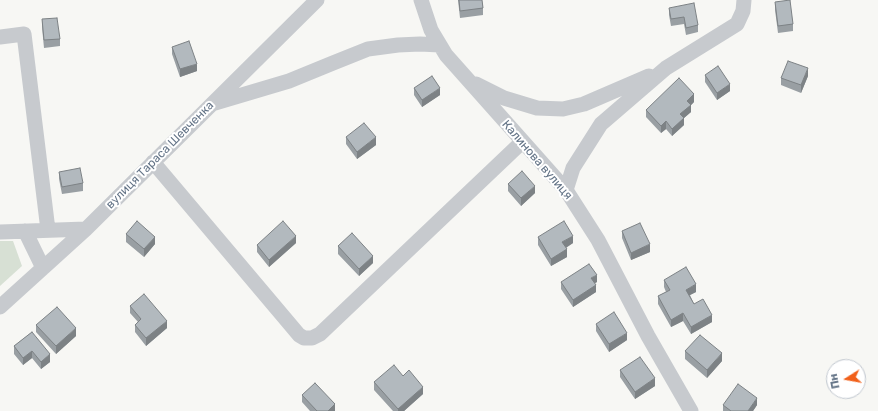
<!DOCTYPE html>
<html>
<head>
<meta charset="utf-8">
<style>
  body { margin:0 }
  #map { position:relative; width:878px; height:411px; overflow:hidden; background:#f7f7f4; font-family:Rubik,sans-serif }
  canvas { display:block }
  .north { position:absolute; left:826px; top:359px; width:40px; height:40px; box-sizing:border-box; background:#fff; border:1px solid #c1c7cf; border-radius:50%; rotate:259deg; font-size:11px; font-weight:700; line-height:16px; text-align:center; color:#647487 }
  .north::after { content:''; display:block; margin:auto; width:14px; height:18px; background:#f1601a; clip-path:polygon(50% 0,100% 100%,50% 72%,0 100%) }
</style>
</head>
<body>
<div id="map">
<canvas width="878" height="411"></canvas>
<div class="north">Пн</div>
</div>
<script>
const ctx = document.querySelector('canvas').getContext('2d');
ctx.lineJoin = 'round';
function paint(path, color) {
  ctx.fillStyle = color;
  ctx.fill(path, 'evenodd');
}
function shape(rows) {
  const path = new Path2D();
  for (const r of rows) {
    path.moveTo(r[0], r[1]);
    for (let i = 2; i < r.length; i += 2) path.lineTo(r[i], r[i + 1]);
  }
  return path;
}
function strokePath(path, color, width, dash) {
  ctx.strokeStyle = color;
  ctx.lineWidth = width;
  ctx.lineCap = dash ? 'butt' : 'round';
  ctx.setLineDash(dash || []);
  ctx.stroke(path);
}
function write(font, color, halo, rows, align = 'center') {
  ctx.font = font + ' Rubik,sans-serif';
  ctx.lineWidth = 4;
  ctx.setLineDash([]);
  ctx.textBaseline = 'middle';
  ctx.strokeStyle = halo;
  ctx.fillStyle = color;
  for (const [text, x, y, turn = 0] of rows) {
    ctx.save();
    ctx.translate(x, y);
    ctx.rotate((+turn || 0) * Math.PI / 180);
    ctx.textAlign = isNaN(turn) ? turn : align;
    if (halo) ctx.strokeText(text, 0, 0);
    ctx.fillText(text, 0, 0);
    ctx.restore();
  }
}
paint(shape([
  [0,241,13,241,22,266,0,286]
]), '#d7e0d4');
strokePath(shape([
  [421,0,431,30,446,55,566,190,598,240,648,336,691,411],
  [0,37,24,34,48,230],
  [476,84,504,98,537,108,563,109,584,104,649,76],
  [215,103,289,81,333,63,368,49,398,45,420,44,440,45],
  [153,162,299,335,304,338,312,338,320,334,522,142],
  [566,190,573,168,601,124,666,68,737,24,743,11,744,0],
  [25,231,43,268],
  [0,232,86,229],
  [0,307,86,229,317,0]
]), '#c7cace', 15);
paint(shape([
  [458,0,482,0,483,8,483,15,460,18],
  [775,2,793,24,793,31,778,33,775,10],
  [669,8,698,25,698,32,686,35,684,24,671,26,669,15],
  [42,19,60,39,60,46,44,48,42,27],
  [172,47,197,71,180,77,172,54],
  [705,75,730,91,717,100,705,82],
  [808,76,801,93,781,85,781,78],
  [414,88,440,95,422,107,414,95],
  [694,102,691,105,691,112,684,118,684,125,672,136,666,129,661,133,646,117,646,110],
  [346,137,376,145,357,159,346,144],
  [59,172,83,183,83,191,62,194,59,179],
  [508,184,535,193,521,206,508,191],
  [622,231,650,252,631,260,622,238],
  [126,234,155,244,144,257,126,242],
  [538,237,573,243,566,248,567,257,551,266,538,245],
  [296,243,269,267,257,252,257,245],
  [338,246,373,263,359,276,338,254],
  [664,280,696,292,690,295,694,304,712,322,691,334,683,321,671,327,658,304,658,296,666,292,664,287],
  [561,282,597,282,595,283,596,292,573,307,561,289],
  [130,306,167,328,146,346,135,332,135,325,138,322,130,313],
  [596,324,627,340,609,352,596,331],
  [36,325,76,336,56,354,36,332],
  [32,332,50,362,41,369,32,358,23,365,14,354,14,346],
  [685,351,722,361,707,378,685,359],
  [620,370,655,386,635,399,620,377],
  [403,376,423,394,404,411,393,411,374,390,374,382],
  [302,395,335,411,310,411,302,402],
  [723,405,757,405,753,411,723,411]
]), '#999fa3');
paint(shape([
  [197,64,197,71,180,77,180,69],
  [808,68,808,76,801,93,801,85],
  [730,84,730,91,717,100,717,93],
  [440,88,440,95,422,107,422,100],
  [694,94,694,102,691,105,691,112,684,118,684,125,672,136,672,129,687,101],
  [666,121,666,129,661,133,661,126],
  [376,137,376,145,357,159,357,152],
  [535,186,535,193,521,206,521,198],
  [296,236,296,243,269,267,269,260],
  [573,236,573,243,562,250,562,242],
  [155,237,155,244,144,257,144,249],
  [650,244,650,252,631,260,631,253],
  [567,249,567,257,551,266,551,259],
  [373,256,373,263,359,276,359,269],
  [597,275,597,282,591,285,591,278],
  [696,284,696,292,686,297,686,290],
  [596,285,596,292,573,307,573,300],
  [683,313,683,321,671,327,671,320],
  [712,315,712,322,691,334,691,327],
  [167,321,167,328,146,346,146,338],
  [76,328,76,336,56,354,56,346],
  [627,333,627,340,609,352,609,344],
  [32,351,32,358,23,365,23,358],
  [722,353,722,361,707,378,707,370],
  [50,354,50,362,41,369,41,362],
  [655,378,655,386,635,399,635,392],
  [423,387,423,394,404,411,398,411,398,409],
  [757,398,757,405,753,411,748,411],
  [335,404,335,411,328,411]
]), '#7d8285');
const building = shape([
  [459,0,482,0,483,8,460,11,459,0],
  [790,0,793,24,778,26,775,2,790,0],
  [694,3,698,25,686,28,684,17,671,19,669,8,694,3],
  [57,18,60,39,44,40,42,19,57,18],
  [189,41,197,64,180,69,172,47,189,41],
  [788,61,808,68,801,85,781,78,788,61],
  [718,66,730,84,717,93,705,75,718,66],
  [432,76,440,88,422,100,414,88,432,76],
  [679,78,694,94,687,101,691,105,680,114,684,118,672,129,666,121,661,126,646,110,679,78],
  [364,123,376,137,357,152,346,137,364,123],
  [80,168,83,183,62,187,59,172,80,168],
  [522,171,535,186,521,198,508,184,522,171],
  [137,221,155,237,144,249,126,234,137,221],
  [283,221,296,236,269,260,257,245,283,221],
  [564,221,573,236,562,242,567,249,551,259,538,237,564,221],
  [640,223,650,244,631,253,622,231,640,223],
  [352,233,373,256,359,269,338,246,352,233],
  [589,264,597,275,591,278,596,285,573,300,561,282,589,264],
  [686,267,696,284,686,290,694,304,703,299,712,315,691,327,683,313,671,320,658,296,670,290,664,280,686,267],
  [144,294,167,321,146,338,135,325,141,319,130,306,144,294],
  [57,307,76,328,56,346,36,325,57,307],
  [614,312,627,333,609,344,596,324,614,312],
  [32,332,50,354,41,362,32,351,23,358,14,346,32,332],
  [700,335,722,353,707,370,685,351,700,335],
  [640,357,655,378,635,392,620,370,640,357],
  [394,365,403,376,409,370,423,387,398,409,374,382,394,365],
  [315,383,335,404,328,411,317,411,302,395,315,383],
  [738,384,757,398,748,411,731,411,723,405,738,384]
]);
paint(building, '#b2b9be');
strokePath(building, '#7d8285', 1);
write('12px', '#647487', '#fff', [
  ["вулиця Тараса Шевченка",160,155,-45],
  ["Калинова вулиця",537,160,49]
]);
</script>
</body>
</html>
